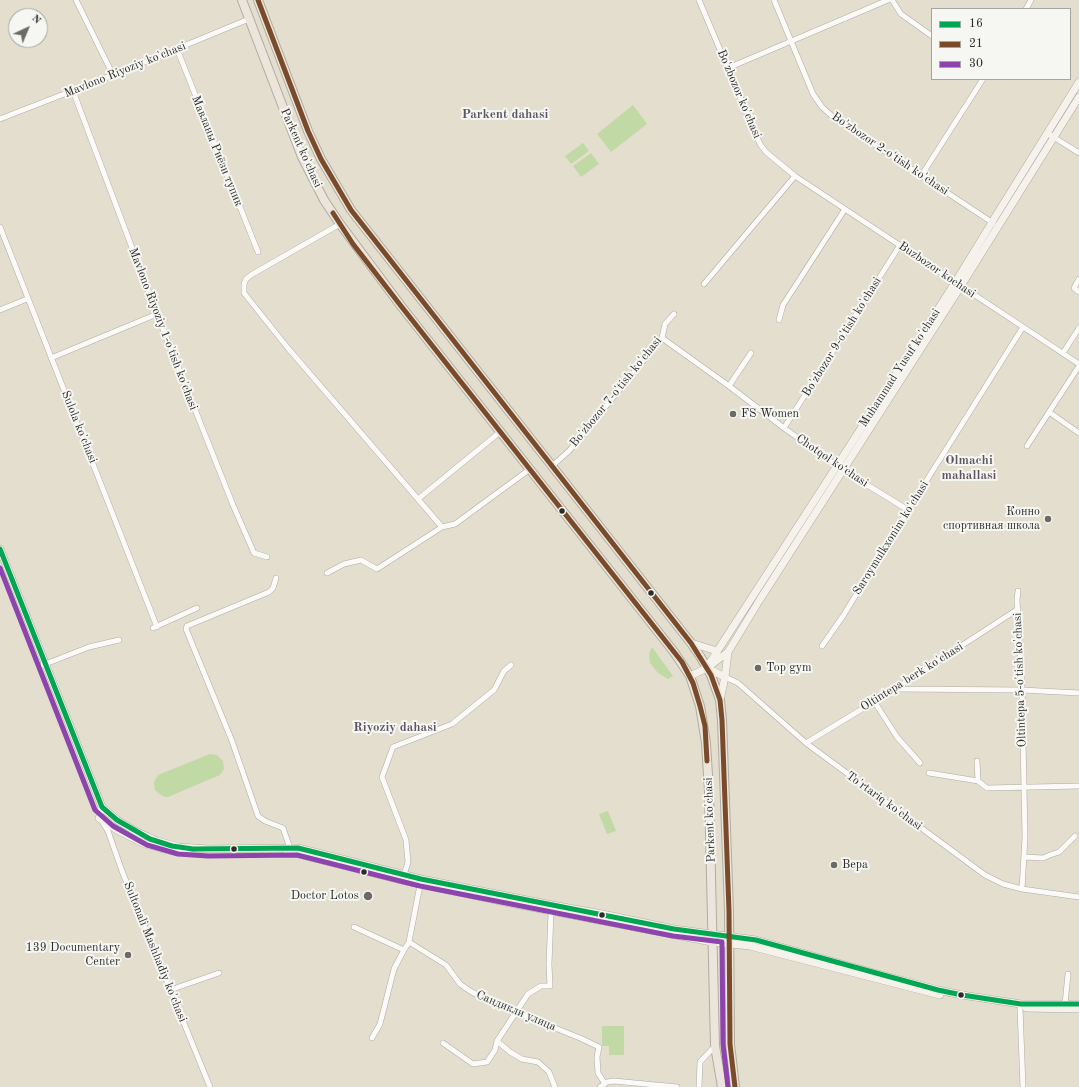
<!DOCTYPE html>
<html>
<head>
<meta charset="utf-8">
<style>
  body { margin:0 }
  #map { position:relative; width:1079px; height:1087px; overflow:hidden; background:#e3decd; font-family:"Old Standard TT",serif }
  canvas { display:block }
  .legend { position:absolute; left:931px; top:8px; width:140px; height:72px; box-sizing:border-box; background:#f6f6f2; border:1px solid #a5a5a2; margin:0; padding:5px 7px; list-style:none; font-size:12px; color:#2b2b2b }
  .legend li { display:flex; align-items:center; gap:8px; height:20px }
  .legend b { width:20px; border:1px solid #a5a5a2 }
  .north { position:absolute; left:8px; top:8px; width:40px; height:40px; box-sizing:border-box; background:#f6f6f2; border:1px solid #a5a5a2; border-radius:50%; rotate:44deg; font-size:11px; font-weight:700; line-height:16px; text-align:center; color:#2b2b2b }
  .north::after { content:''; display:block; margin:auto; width:14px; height:18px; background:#6b6a64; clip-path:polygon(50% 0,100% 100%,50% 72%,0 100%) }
</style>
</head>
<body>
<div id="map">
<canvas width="1079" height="1087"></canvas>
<ul class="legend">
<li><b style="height:5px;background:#00a651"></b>16</li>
<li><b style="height:5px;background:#7a4b2a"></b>21</li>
<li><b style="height:5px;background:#8e44ad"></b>30</li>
</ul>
<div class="north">N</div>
</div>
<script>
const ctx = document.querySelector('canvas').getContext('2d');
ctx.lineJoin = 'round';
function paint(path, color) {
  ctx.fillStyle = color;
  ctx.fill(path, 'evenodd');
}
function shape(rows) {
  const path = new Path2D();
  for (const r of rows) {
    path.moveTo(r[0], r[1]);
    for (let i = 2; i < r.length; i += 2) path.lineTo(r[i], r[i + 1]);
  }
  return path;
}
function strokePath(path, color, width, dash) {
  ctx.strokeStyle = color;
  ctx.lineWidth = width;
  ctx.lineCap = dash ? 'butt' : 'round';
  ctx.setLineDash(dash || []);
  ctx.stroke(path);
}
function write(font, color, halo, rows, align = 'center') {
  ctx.font = font + ' "Old Standard TT",serif';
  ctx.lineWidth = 4;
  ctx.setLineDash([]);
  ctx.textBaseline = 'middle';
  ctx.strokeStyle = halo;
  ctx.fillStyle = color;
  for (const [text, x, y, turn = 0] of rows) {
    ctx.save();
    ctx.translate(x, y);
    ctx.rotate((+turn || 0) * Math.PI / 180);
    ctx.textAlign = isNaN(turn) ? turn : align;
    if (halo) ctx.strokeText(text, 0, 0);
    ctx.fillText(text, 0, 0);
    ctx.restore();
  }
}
paint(shape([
  [633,105,647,124,611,152,597,134],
  [583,143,589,151,571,164,565,156],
  [591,153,599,164,581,177,573,166],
  [652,647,673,676,668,679,658,673,650,663,649,654],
  [210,754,217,755,223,761,224,769,220,775,168,797,165,797,158,793,155,790,154,782,158,775],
  [608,811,616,831,607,834,599,814],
  [602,1026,624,1026,624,1055,609,1055,609,1046,602,1046]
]), '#c1daa5');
const street = shape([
  [76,0,113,75],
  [699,0,760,144,766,152,795,176,1079,364],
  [774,0,813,94,822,107,833,117,993,223],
  [892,0,901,14,932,36],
  [1026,9,1031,0],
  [177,49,258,252],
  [728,68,888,0],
  [73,91,157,314,233,505,254,553,267,557],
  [0,119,113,75,249,19],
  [1047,133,1079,153],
  [921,176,983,79],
  [340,224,251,275,246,279,244,284,244,293,287,347,442,527],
  [0,227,157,627],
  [1079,279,1074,288,1079,292],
  [704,284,795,176],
  [0,310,27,299],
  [779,320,783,305,845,209],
  [662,338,729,386,784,428,843,470,908,510],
  [1063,353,1079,328],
  [51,358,157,314],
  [729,386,751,353],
  [1049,412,1079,433],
  [784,428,900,245],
  [1027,446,1079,366],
  [552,466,569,451,662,338,665,324,674,314],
  [418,499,500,432],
  [327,573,344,564,361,560,377,569,442,527,455,524,530,469],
  [276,578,273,588,269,592,187,626,186,629,232,741,258,816,265,821,283,828,290,848],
  [1018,591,1017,600,1022,690,1025,837,1022,889],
  [153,628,197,608],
  [822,646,843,616,908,510,1023,327],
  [43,665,89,647,119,640],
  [725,677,738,683,806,743,985,875,1003,884,1022,889,1079,897],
  [896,689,1022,690,1079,693],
  [874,701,897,737,920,763],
  [806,743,895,689,1018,609],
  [977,761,978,781],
  [929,773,978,781,987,788,1079,786],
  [101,820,108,831,122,871,210,1087],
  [1024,857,1043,858,1050,855,1059,852,1075,836],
  [404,875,408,862,406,840,382,777,393,747,452,724,494,690,504,671,511,665],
  [354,927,404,950],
  [409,942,446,965,460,984,470,991,495,1004,580,1038,599,1047,597,1057,598,1073,605,1084],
  [170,990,219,973],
  [1065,1004,1068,974],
  [1020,1008,1023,1087],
  [372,1038,380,1024,394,969,404,950,409,942,420,885],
  [497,1041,510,1052,522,1059,538,1062,549,1072,555,1087],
  [443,1043,473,1064,487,1062,495,1050,497,1041,528,994,541,986,550,986,549,964,551,912],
  [600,1087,607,1082,614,1081,677,1087],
  [699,1087,700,1062,715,1046]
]);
const secondary = shape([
  [992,222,1079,82],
  [0,549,102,807,101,811],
  [691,643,717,651],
  [709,664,953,286,991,224],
  [707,668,725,677],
  [690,676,707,668,728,652,759,601,959,289,1079,97],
  [720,700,725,677,728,652],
  [102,807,117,820,135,831,157,841,179,847,208,849,298,848,421,879,552,905,602,914,674,929,756,940,867,971,938,990,962,995,1021,1004,1079,1004],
  [99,818,117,830,145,844,171,851,187,852],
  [287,851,401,880,510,903,712,942,750,946,940,995],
  [1026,1008,1079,1009]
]);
const primary = shape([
  [242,0,302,157,324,200,340,224,401,306,674,652,690,676,700,706,706,743,709,791,715,1046,722,1087],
  [258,0,308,131,321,159,351,210,691,643,700,656,711,675,720,700,722,720,729,911,730,1044,735,1087]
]);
strokePath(street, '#afaca2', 6);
strokePath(secondary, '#afaca2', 8);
strokePath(primary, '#afaca2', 10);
strokePath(street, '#fbfaf8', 5);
strokePath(secondary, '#f5f2ec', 7);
strokePath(primary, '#ece5db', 8);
strokePath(shape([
  [0,549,102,807,117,820,150,839,172,846,193,849,298,848,421,879,674,929,756,940,938,990,962,995,1021,1004,1079,1004]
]), '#00a651', 5);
strokePath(shape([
  [258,0,308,131,321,159,351,210,691,643,711,675,720,700,722,720,729,911,730,1044,735,1087],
  [333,213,353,244,401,306,682,662,693,683,700,706,705,726,707,761]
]), '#7a4b2a', 5);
strokePath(shape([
  [0,568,95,810,113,826,147,845,178,854,208,856,297,855,420,886,673,936,722,942,723,1044,728,1087]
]), '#8e44ad', 5);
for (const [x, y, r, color] of [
  [733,414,4,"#6b6a64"],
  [562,511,3.5,"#2b2b2b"],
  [1048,519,4,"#6b6a64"],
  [651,593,3.5,"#2b2b2b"],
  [758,668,4,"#6b6a64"],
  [234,849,3.5,"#2b2b2b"],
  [834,865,4,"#6b6a64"],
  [364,872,3.5,"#2b2b2b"],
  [368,896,5,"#6b6a64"],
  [602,915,3.5,"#2b2b2b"],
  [128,955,4,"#6b6a64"],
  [961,995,3.5,"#2b2b2b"]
]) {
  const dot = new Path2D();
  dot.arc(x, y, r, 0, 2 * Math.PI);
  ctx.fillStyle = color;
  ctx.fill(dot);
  strokePath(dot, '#f6f6f2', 1.5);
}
write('12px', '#2b2b2b', '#f6f6f2', [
  ["Mavlono Riyoziy ko'chasi",125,70,-22],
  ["Bo'zbozor ko'chasi",739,94,67],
  ["Parkent ko'chasi",301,148,66],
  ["Мавланы Риёзи тупик",217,151,68],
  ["Bo'zbozor 2-o'tish ko'chasi",890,154,34],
  ["Buzbozor kochasi",937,270,34],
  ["Mavlono Riyoziy 1-o'tish ko'chasi",163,329,69],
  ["Bo'zbozor 9-o'tish ko'chasi",842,337,-58],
  ["Muhammad Yusuf ko'chasi",900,368,-57],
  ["Bo'zbozor 7-o'tish ko'chasi",616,392,-51],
  ["Sulola ko'chasi",79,427,68],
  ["Chotqol koʻchasi",832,461,34],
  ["Saroymulkxonim ko'chasi",891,538,-58],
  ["Oltintepa berk ko'chasi",912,677,-32],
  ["Oltintepa 5-o'tish ko'chasi",1020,680,-92],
  ["To'rtariq ko'chasi",884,801,36],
  ["Parkent ko'chasi",710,820,-92],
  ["Sultonali Mashhadiy ko'chasi",155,952,68],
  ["Сандикли улица",516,1011,23]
]);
write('12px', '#2b2b2b', '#f6f6f2', [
  ["FS Women",741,414],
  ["Конно",1040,512,"right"],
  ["спортивная школа",1040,526,"right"],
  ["Top gym",766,668],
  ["Вера",842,865],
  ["Doctor Lotos",359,896,"right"],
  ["139 Documentary",120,948,"right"],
  ["Center",120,962,"right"]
], 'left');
write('bold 13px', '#5e5562', '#f6f6f2', [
  ["Parkent dahasi",505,115],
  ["Olmachi",969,461],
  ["mahallasi",969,476],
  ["Riyoziy dahasi",395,728]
]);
</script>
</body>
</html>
